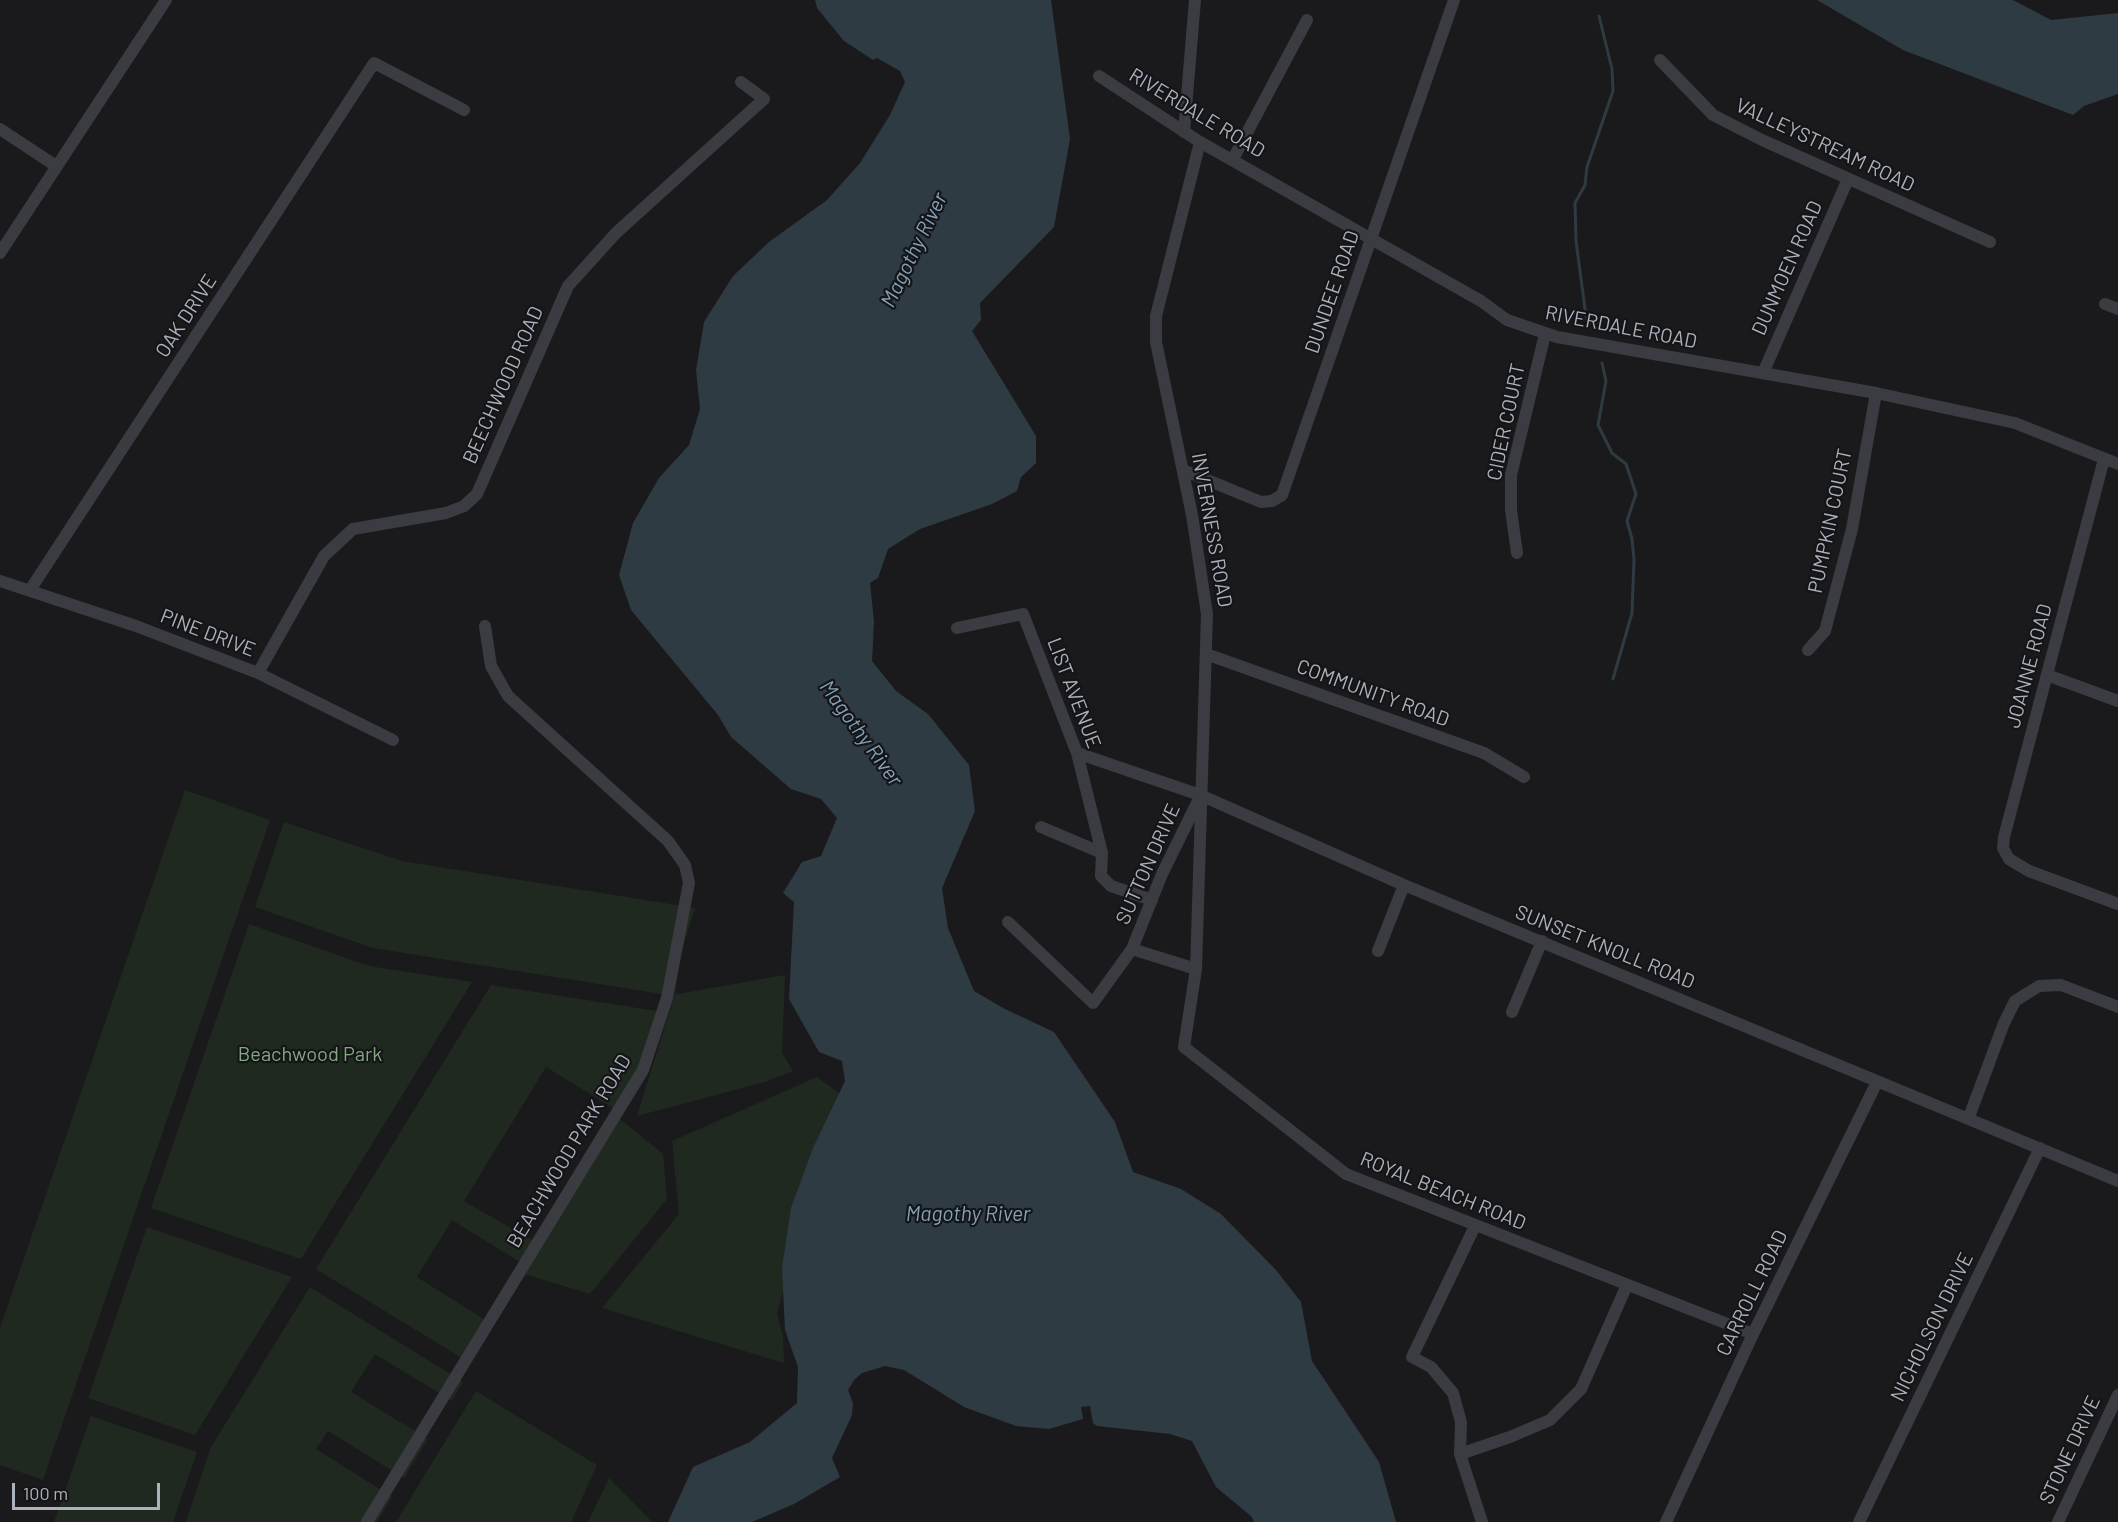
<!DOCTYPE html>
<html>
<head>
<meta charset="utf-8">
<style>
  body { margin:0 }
  #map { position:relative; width:2118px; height:1522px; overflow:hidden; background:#1a1a1d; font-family:Barlow,sans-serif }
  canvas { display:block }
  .scale { position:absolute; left:12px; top:1483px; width:148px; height:27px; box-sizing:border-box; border:3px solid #acb2bd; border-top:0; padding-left:8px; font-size:18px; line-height:21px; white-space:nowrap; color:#acb2bd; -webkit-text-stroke:4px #151518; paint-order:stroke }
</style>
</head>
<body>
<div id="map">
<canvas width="2118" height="1522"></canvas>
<div class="scale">100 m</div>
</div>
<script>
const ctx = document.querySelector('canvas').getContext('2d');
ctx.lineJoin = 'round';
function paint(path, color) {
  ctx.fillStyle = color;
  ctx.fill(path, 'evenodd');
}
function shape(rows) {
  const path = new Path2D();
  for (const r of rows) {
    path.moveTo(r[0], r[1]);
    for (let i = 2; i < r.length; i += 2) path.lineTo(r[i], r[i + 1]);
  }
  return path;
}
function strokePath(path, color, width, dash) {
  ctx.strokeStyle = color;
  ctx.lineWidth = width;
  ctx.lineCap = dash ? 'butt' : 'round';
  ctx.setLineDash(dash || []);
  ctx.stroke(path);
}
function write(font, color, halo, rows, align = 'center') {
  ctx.font = font + ' Barlow,sans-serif';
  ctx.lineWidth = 4.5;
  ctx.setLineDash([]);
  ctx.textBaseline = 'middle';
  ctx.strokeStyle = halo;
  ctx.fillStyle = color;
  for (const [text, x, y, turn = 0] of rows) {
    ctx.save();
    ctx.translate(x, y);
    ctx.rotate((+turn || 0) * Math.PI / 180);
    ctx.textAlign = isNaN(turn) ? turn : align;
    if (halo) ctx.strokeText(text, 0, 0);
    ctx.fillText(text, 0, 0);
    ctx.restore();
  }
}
paint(shape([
  [185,790,270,820,43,1480,0,1465,0,1328],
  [284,822,402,861,695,908,668,995,373,948,255,907],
  [249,924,369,966,472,982,301,1259,151,1208],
  [785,975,782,1053,793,1071,765,1082,637,1116,676,991,677,994],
  [491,985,663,1012,635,1095,623,1114,546,1067,464,1201,542,1246,620,1119,663,1154,667,1199,590,1294,524,1274,528,1267,452,1220,417,1277,493,1325,470,1363,316,1269],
  [817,1077,842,1095,777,1312,783,1337,784,1363,602,1308,679,1214,672,1141],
  [147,1227,292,1277,195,1435,88,1398],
  [310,1287,463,1382,452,1401,375,1354,351,1392,428,1439,404,1478,328,1431,316,1449,392,1497,377,1522,186,1522,211,1447],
  [476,1391,597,1465,571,1522,396,1522],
  [91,1416,197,1452,173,1522,54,1522],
  [609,1478,652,1522,588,1522]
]), '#1f2920');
paint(shape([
  [815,0,1051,0,1070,139,1054,227,980,303,981,320,972,331,1036,436,1036,463,1021,477,1017,491,992,504,920,529,888,549,878,578,870,583,874,622,872,661,896,691,928,714,969,765,975,811,942,888,948,928,974,991,1005,1009,1054,1032,1115,1122,1133,1172,1181,1189,1221,1214,1276,1270,1301,1302,1312,1361,1379,1462,1396,1522,1254,1522,1252,1517,1216,1487,1192,1441,1170,1434,1097,1426,1093,1423,1090,1406,1081,1407,1083,1419,1049,1429,1016,1426,964,1407,904,1370,885,1366,862,1373,854,1380,848,1390,853,1403,852,1415,832,1458,840,1477,794,1504,752,1522,668,1522,693,1467,750,1442,797,1403,798,1367,785,1330,782,1268,791,1208,813,1148,845,1081,842,1061,819,1052,789,999,794,902,783,893,802,862,821,856,837,818,821,799,791,789,731,737,718,715,631,610,619,575,633,523,659,478,689,445,700,409,696,370,704,322,733,276,769,242,827,200,860,163,890,115,905,82,900,71,877,58,873,60,844,41,817,8],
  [1817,0,2013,0,2051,20,2118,13,2118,94,2084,106,2073,115,1903,50]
]), '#2f3b42');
strokePath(shape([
  [1587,324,1576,241,1575,203,1585,185,1587,167,1613,91,1612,69,1599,16],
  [1602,363,1606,381,1598,425,1612,453,1626,464,1636,494,1627,521,1632,539,1634,560,1632,613,1613,679]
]), '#2f3b42', 3);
strokePath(shape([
  [1660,60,1713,115,1762,140,1990,242],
  [1099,76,1200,142,1481,301,1507,320,1557,337,1876,393,2015,423,2118,464],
  [0,129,56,166],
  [1184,132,1195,0],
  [1233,159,1307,20],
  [0,253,166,0],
  [2105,304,2118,309],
  [1763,373,1848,179],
  [2104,459,2004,837,2003,848,2009,859,2029,871,2118,904],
  [1183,470,1261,502,1272,501,1282,495,1454,0],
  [1517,553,1511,510,1511,475,1545,334],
  [0,581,136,626,258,673,393,740],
  [30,590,374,63,464,110],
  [957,628,1023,614,1077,753,1102,853,1101,876,1111,886,1152,900],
  [1808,650,1825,631,1852,529,1876,393],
  [1206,654,1484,753,1524,777],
  [258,673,324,556,353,529,446,513,464,506,477,494,568,286,616,233,764,99,741,82],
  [2047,675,2118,701],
  [1077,753,1200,795,1404,885,2118,1181],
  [1041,827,1102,853],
  [1008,922,1093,1003,1132,949,1162,874,1198,801],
  [1132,949,1196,969,1184,1047,1346,1174,1753,1334],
  [1378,951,1404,885],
  [1196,969,1207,614,1192,515,1156,342,1156,316,1200,142],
  [1512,1012,1542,941],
  [1969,1117,2004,1023,2015,1001,2039,986,2061,985,2118,1007],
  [1475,1226,1412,1357,1431,1367,1453,1393,1461,1422,1460,1454,1482,1522],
  [1460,1454,1510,1437,1550,1420,1581,1389,1627,1285],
  [367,1522,643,1070,667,998,689,883,685,865,668,841,508,696,491,666,485,626],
  [1666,1522,1753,1334,1877,1082],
  [1859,1522,2040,1148],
  [2058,1522,2118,1395]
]), '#3b3c42', 12);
write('20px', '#acb2bd', '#151518', [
  ["RIVERDALE ROAD",1197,113,31],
  ["VALLEYSTREAM ROAD",1825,145,25],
  ["DUNMOEN ROAD",1787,268,-66],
  ["DUNDEE ROAD",1332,292,-71],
  ["OAK DRIVE",186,316,-57],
  ["RIVERDALE ROAD",1621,327,11],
  ["BEECHWOOD ROAD",503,385,-66],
  ["CIDER COURT",1506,422,-78],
  ["PUMPKIN COURT",1830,521,-78],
  ["INVERNESS ROAD",1212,530,80],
  ["PINE DRIVE",208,633,21],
  ["JOANNE ROAD",2029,666,-75],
  ["LIST AVENUE",1074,693,69],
  ["COMMUNITY ROAD",1373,693,20],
  ["SUTTON DRIVE",1148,864,-66],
  ["SUNSET KNOLL ROAD",1605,947,22],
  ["BEACHWOOD PARK ROAD",569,1151,-59],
  ["ROYAL BEACH ROAD",1443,1191,22],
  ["CARROLL ROAD",1752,1293,-64],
  ["NICHOLSON DRIVE",1932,1327,-64],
  ["STONE DRIVE",2070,1450,-65]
]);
write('20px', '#82a982', '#151518', [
  ["Beachwood Park",310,1054]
]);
write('italic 21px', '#81a2ba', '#151518', [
  ["Magothy River",914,250,-64],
  ["Magothy River",861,733,54],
  ["Magothy River",968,1214]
]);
</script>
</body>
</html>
